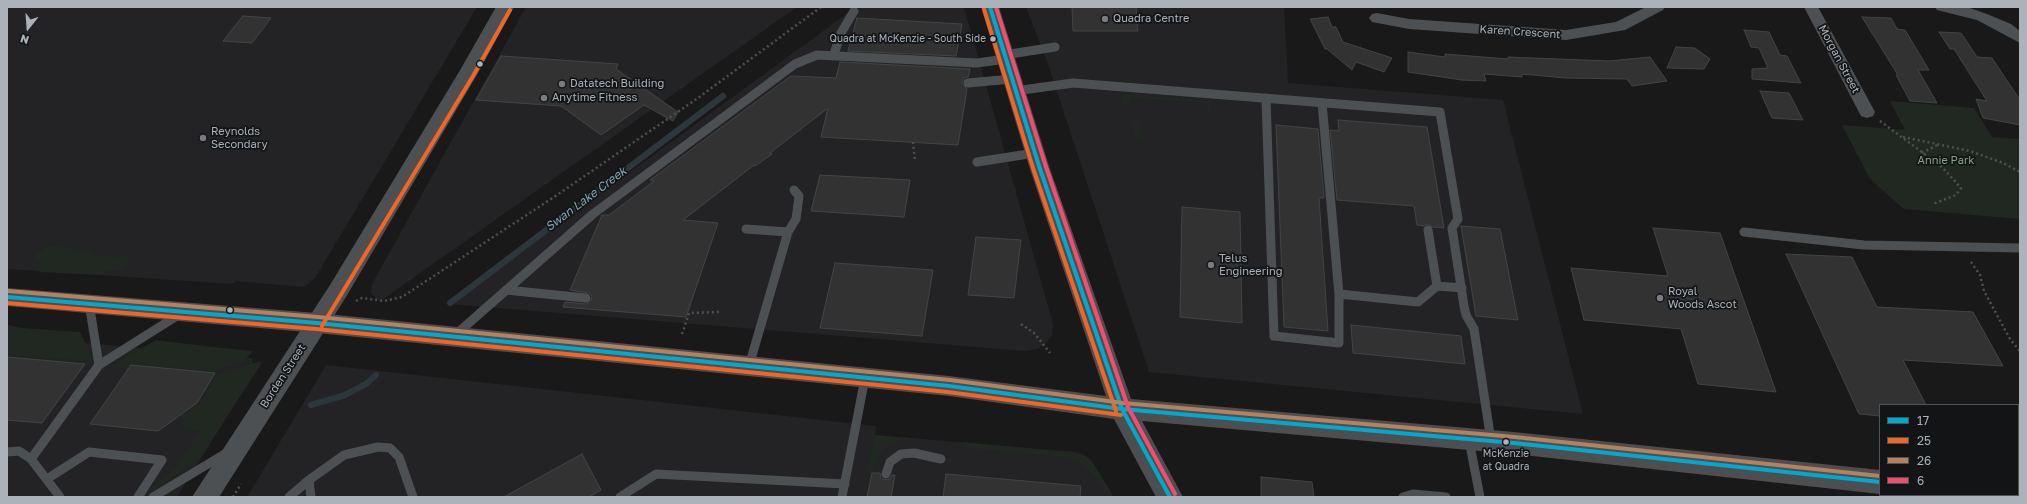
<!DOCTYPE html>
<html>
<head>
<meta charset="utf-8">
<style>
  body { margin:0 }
  #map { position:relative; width:2027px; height:504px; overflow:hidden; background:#191919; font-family:"Golos Text",sans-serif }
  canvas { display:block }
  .frame { position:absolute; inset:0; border:8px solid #abb2ba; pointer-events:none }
  .legend { position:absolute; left:1879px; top:404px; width:140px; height:92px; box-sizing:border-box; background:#131415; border:1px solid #505357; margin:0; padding:5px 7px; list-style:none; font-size:12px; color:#abb2ba }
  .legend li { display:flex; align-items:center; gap:8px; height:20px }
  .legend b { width:20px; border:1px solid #505357 }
  .north { position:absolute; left:8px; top:8px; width:40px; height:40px; -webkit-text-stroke:3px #131415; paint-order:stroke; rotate:197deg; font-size:11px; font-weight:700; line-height:16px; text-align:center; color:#abb2ba }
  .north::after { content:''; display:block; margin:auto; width:14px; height:18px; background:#abb2ba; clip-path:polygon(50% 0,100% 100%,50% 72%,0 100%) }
</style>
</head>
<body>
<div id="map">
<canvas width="2027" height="504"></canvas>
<div class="frame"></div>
<ul class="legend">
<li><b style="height:5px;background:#00a9ce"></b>17</li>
<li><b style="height:5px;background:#f26522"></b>25</li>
<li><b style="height:5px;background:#b6815c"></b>26</li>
<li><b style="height:5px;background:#f44d6c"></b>6</li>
</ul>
<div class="north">N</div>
</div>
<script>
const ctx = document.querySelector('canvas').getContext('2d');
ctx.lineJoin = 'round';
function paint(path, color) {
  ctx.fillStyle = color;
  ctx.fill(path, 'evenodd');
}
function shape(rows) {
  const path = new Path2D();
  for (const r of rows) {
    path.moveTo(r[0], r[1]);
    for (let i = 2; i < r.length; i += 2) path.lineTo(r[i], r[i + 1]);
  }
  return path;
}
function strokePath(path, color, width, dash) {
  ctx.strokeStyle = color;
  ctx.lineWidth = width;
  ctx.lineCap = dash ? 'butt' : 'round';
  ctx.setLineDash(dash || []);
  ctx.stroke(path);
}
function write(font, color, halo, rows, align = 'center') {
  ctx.font = font + ' "Golos Text",sans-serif';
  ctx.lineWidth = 3.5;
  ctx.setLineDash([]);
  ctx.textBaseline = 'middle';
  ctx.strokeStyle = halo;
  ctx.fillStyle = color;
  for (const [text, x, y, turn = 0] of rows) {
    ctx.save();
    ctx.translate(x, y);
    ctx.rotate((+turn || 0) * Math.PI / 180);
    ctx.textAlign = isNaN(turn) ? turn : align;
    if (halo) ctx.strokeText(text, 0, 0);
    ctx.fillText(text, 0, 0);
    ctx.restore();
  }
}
paint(shape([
  [7,7,477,7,315,278,304,287,236,281,233,284,7,269],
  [526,7,797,7,382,300,377,299,371,293,372,284],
  [856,7,964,7,1053,324,1052,336,1045,344,1037,349,1025,351,449,304],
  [1026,7,1284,7,1288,83,1503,100,1583,414,1149,372,1048,64],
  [7,336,252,358,255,372,177,497,7,497],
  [326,365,876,426,875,435,1077,452,1091,460,1114,497,247,497]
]), '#232325');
paint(shape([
  [1120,94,1211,101,1211,112,1208,112,1207,103,1130,97,1129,105,1126,107,1123,103],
  [1890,101,1974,108,1992,137,2020,139,2020,219,1904,209,1870,179,1842,125,1905,130],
  [1133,120,1141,122,1140,141,1137,139,1131,122],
  [49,246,69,247,77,251,90,251,94,255,116,257,127,255,130,263,124,268,115,271,107,270,102,275,39,272,42,264,35,260,36,254],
  [7,325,22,328,80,332,92,357,90,361,7,355],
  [156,340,204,346,253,351,245,360,214,371,131,364,127,369,111,367,129,355],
  [261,361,260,366,201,456,154,491,152,487,175,469,200,431,181,428,185,420,183,415,199,404,217,375],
  [875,435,922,439,902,439,885,447,877,456,872,472,867,471],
  [963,442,1083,454,1091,460,1111,492,1105,491,1092,473,1084,466,1064,457,966,448]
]), '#212821');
strokePath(shape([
  [450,303,723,96],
  [311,405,345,395,366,384,376,375]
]), '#2c373b', 6);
const building = shape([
  [1072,7,1136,7,1138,31,1073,31,1072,7],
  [243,16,271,18,252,43,223,41,243,16],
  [1328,17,1332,27,1336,27,1343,42,1392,58,1384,72,1356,62,1352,70,1327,49,1325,49,1310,19,1328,17],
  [1862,17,1891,18,1897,29,1905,30,1929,70,1918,70,1937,103,1910,101,1896,75,1898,75,1862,17],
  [857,18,962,24,956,56,848,51,857,18],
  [1744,30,1769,32,1780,55,1787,56,1801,83,1752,79,1752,69,1768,68,1759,48,1751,47,1744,30],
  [1939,32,1961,33,1977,57,1992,58,2020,100,2020,125,1983,118,1976,99,1987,101,1954,49,1950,49,1939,32],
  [1676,47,1695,48,1710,59,1704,69,1667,68,1676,47],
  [1408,52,1445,57,1445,54,1508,59,1508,57,1609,61,1650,57,1667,81,1632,86,1627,79,1565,78,1522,74,1522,77,1484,74,1486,81,1462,80,1408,72,1408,52],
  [501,56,618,64,616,69,678,112,673,121,644,105,601,135,561,106,476,100,501,56],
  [840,62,970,69,968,77,964,78,962,83,967,89,958,145,821,137,828,108,770,153,772,154,755,166,754,165,683,220,718,223,686,317,563,307,565,302,586,304,591,301,592,296,589,293,570,290,602,215,609,215,654,181,650,180,791,76,836,78,840,62],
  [1760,91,1789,93,1803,120,1772,118,1760,91],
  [1338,120,1427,127,1444,228,1433,227,1427,224,1424,226,1417,225,1414,206,1337,200,1330,130,1339,131,1338,120],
  [1276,125,1318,129,1324,198,1319,198,1328,331,1284,327,1276,125],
  [820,175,910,180,904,217,811,211,820,175],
  [1182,207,1240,212,1242,323,1180,317,1182,207],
  [1461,226,1500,229,1518,320,1476,316,1461,226],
  [1653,228,1720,233,1776,392,1698,384,1681,329,1584,320,1571,268,1668,276,1653,228],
  [976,237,1021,240,1014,298,968,295,976,237],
  [1786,254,1852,257,1877,307,1973,312,2003,366,1903,360,1926,405,1880,405,1880,416,1859,414,1786,254],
  [835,263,933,270,922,336,820,328,835,263],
  [1351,325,1461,336,1465,364,1353,353,1351,325],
  [7,357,85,364,42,423,7,420,7,357],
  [131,365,215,373,197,403,158,431,90,424,131,365],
  [582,454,601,490,589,497,504,497,582,454],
  [872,473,880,473,881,478,884,480,890,479,892,475,895,475,891,497,867,497,872,473],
  [946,474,1081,486,1080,497,943,497,946,474],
  [1261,477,1312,482,1314,497,1261,497,1261,477]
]);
paint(building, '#323233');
strokePath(building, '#414445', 1);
strokePath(shape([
  [1880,121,1942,167,1961,188,1956,195,1933,204],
  [1903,137,1970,151,2003,163,2020,172],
  [913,142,915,161],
  [1922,153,1939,144],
  [1971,262,1980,275,1984,291,2010,339,2020,351],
  [356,301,362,298,384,301,402,297,557,195,698,98,821,7],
  [1021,324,1034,333,1050,353],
  [682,334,689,313,719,312],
  [233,497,241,484]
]), '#4f5054', 2.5, [2, 3]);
strokePath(shape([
  [835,51,841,33,854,11],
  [1004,55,1055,47],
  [968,83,1012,79],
  [1015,91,1073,83,1440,112,1458,219,1452,228,1464,306,1466,315,1474,329,1491,441],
  [1266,98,1274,336,1339,343,1339,294,1322,103],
  [977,162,1035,153],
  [746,229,788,232],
  [1428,230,1437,286],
  [1744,232,1864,245,2020,248],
  [506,290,586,298],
  [1339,294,1418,302,1437,286,1462,288],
  [89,303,99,365],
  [454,336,593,214,795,64,817,55,977,63,1006,59],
  [749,366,788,232,796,219,799,196,794,190],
  [1469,440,1480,497],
  [7,452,19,451,31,459,60,497],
  [31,459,99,365,180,314],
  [886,474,890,462,901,454,914,453,941,459],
  [47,479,89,452,162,460,138,497],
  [153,497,228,452],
  [289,497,309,480],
  [311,497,309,480,344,455,378,447,390,448,399,457,413,497],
  [620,497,656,474,845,484],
  [842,497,865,378],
  [1403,497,1413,494,1446,497]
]), '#4d5052', 9);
paint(shape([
  [1646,7,1665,7,1663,10,1625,30,1566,40,1409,29,1372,22,1369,18,1372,14,1377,13,1409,19,1566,30,1616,22,1646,7],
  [1804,7,1818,7,1875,112,1873,116,1867,118,1861,116,1804,7],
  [1935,7,1967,7,1987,14,2011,24,2020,31,2020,43,1977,20,1937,10,1935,7]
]), '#4d5052');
paint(shape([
  [496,7,514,7,478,73,346,297,219,497,192,497,330,285,459,72,496,7]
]), '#4d5052');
paint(shape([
  [981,7,999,7,1049,166,1131,399,1514,432,1880,470,1880,494,1514,454,1142,421,1183,497,1156,497,1114,419,949,396,317,333,7,306,7,288,317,313,949,376,1106,396,1029,166,981,7],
  [2018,485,2020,485,2020,497,1987,497,1986,495,2018,495,2018,485]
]), '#4c4e50');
strokePath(shape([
  [990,7,1039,166,1122,409,1170,497],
  [7,297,317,323,949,386,1122,409,1514,443,1880,482]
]), '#00a9ce', 4);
strokePath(shape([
  [984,9,1033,168,1116,411],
  [7,303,316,329,948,392,1121,415],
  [322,326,473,76,510,10]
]), '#f26522', 4);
strokePath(shape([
  [8,291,318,317,950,380,1123,403,1515,437,1880,476]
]), '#b6815c', 4);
strokePath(shape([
  [996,7,1045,164,1128,407,1175,494]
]), '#f44d6c', 4);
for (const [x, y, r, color] of [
  [1105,19,4,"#787c82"],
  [993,39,3.5,"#abb2ba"],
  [480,64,3.5,"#abb2ba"],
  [562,84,4,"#787c82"],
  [544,98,4,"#787c82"],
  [203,138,4,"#787c82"],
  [1211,265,4,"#787c82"],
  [1660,298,4,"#787c82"],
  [230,310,3.5,"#abb2ba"],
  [1506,442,3.5,"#abb2ba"]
]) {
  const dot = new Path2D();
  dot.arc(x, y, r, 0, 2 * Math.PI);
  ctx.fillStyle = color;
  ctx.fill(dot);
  strokePath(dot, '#131415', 1.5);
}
write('10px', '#abb2ba', '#131415', [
  ["Quadra at McKenzie - South Side",986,39],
  ["McKenzie",1506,454,"center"],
  ["at Quadra",1506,467,"center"]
], 'right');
write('11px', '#abb2ba', '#131415', [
  ["Quadra Centre",1113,19],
  ["Datatech Building",570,84],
  ["Anytime Fitness",552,98],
  ["Reynolds",211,132],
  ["Secondary",211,145],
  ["Telus",1219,259],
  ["Engineering",1219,272],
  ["Royal",1668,292],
  ["Woods Ascot",1668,305]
], 'left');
write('11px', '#abb2ba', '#131415', [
  ["Karen Crescent",1520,32,4],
  ["Morgan Street",1839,59,62],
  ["Borden Street",283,376,-57]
]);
write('11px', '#86a482', '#131415', [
  ["Annie Park",1946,161]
]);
write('italic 12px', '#82a6b4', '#131415', [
  ["Swan Lake Creek",586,199,-37]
]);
</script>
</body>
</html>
